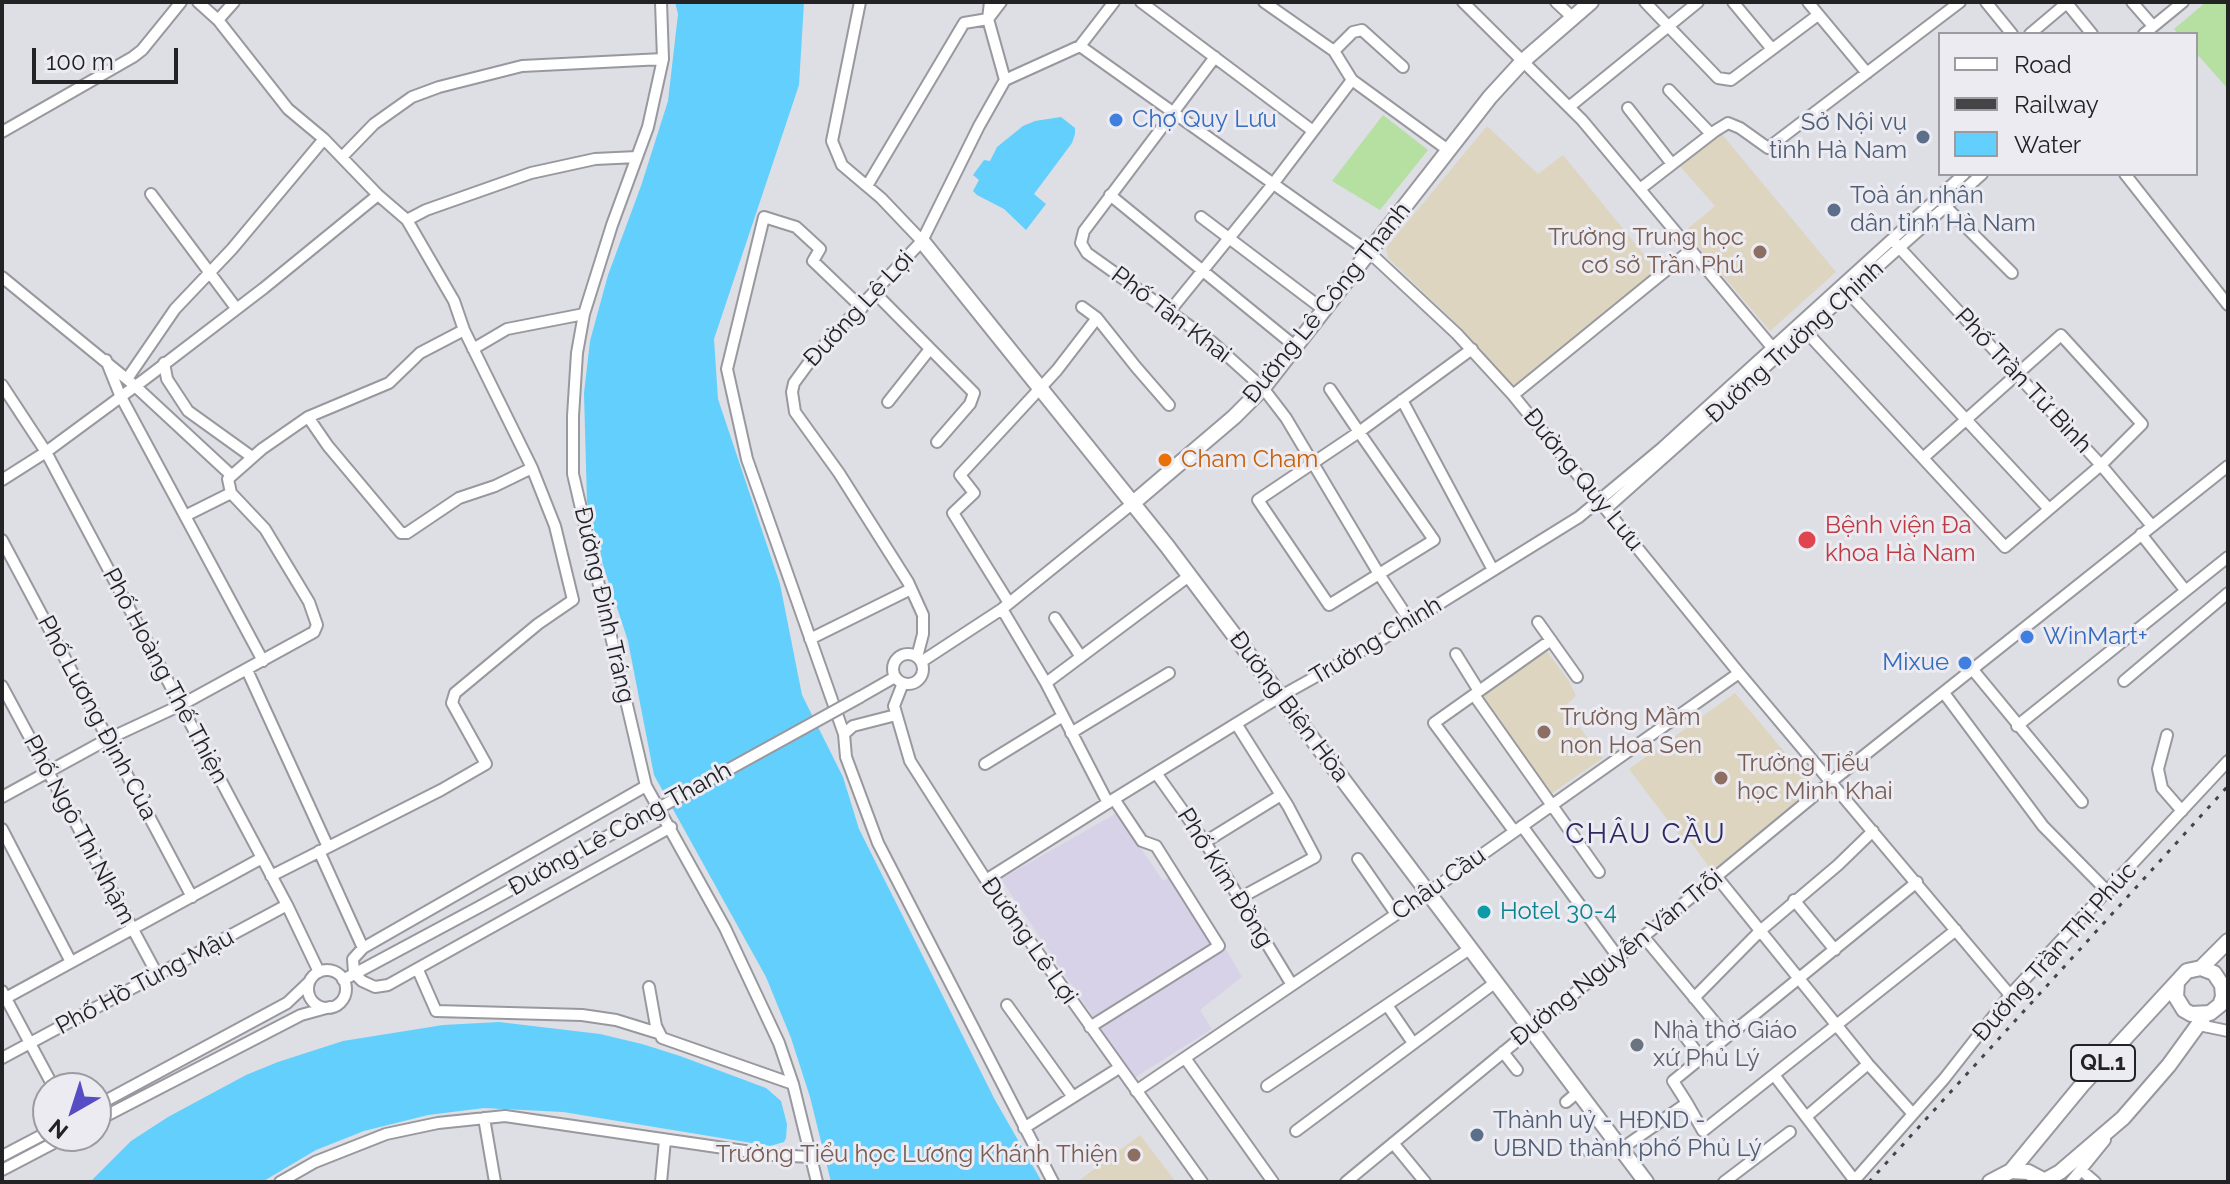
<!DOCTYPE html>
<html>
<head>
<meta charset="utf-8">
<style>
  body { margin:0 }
  #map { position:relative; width:2230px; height:1184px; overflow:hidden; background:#dedee5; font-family:Raleway,sans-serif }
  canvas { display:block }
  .frame { position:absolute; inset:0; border:4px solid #232326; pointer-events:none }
  .legend { position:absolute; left:1938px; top:32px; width:260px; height:144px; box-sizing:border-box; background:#ecebf2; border:2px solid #9c9ba0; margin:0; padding:10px 14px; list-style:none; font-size:24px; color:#232326 }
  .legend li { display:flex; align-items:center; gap:16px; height:40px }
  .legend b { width:40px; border:2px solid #9c9ba0 }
  .north { position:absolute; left:32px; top:1072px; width:80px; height:80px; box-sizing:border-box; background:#ecebf2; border:2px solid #9c9ba0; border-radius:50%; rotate:219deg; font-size:22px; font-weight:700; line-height:32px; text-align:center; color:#232326 }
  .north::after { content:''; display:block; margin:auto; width:28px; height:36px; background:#564cc3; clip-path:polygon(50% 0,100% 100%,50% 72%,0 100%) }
  .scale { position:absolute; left:32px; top:48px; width:146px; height:36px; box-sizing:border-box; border:4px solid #232326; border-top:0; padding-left:10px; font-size:24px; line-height:28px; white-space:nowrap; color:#232326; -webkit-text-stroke:6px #ecebf2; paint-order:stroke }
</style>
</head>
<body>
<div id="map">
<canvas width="2230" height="1184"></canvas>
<div class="frame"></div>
<ul class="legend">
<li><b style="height:10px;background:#fff"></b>Road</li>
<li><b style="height:10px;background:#454548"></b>Railway</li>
<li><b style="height:22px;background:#63cffc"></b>Water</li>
</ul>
<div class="north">N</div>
<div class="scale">100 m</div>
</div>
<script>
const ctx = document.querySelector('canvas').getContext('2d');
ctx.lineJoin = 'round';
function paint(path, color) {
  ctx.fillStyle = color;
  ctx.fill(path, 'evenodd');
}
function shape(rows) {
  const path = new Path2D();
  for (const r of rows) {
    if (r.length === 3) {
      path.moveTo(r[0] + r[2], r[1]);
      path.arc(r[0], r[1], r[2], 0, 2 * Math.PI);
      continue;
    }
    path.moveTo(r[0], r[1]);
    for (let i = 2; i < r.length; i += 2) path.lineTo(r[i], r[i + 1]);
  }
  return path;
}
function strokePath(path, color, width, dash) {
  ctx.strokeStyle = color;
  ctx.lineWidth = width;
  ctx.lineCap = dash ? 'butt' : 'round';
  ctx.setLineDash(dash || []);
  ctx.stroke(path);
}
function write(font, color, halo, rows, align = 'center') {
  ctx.font = font + ' Raleway,sans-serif';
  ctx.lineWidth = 6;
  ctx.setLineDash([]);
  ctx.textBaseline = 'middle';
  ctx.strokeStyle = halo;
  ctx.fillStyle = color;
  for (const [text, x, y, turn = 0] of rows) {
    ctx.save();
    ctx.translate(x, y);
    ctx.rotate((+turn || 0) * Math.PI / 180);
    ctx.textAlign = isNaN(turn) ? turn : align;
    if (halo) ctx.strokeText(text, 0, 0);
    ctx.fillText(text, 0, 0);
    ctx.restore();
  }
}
paint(shape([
  [1117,813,1163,881,1180,871,1242,977,1200,1010,1212,1029,1134,1078,1001,879]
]), '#d7d2e7');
paint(shape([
  [1487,126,1538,174,1563,155,1659,273,1513,388,1465,332,1388,258,1386,248],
  [1720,132,1836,272,1770,331,1685,231,1715,206,1678,164],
  [1546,650,1569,681,1576,696,1564,707,1603,758,1552,793,1480,700,1482,695],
  [1735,693,1814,787,1712,871,1690,841,1685,843,1629,769],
  [1140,1135,1176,1182,1077,1182]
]), '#ddd5bf');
paint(shape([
  [2206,2,2228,2,2228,89,2196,53,2196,34,2178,34,2174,29],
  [1383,115,1428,150,1380,210,1332,181]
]), '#b5e0a1');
paint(shape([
  [675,2,804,2,799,85,714,339,718,399,780,584,802,695,843,777,859,829,995,1100,1042,1182,831,1182,810,1097,791,1038,766,977,654,775,628,641,603,565,587,502,584,393,590,341,608,275,641,186,668,101,678,14],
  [1061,117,1075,128,1075,134,1072,143,1034,194,1046,204,1026,230,1004,209,977,195,973,191,979,180,973,175,984,160,990,161,997,147,1023,126,1035,121],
  [499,1022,600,1034,642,1044,680,1056,766,1088,781,1101,787,1124,786,1138,784,1142,770,1146,563,1112,484,1108,428,1115,364,1131,316,1150,262,1182,90,1182,131,1141,168,1117,246,1075,278,1062,343,1041,443,1025]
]), '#63cffc');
const minor = shape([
  [198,2,218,20,288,109,324,139,378,195,407,220,454,301,464,330,532,468,555,526,573,600,538,624,455,693,452,703,486,764,441,790,271,876],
  [661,2,663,59,648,127,612,225,584,314,577,353,573,416,573,474,646,786,725,928,779,1043,793,1084,817,1182],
  [860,2,832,141,842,165,881,198,922,241],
  [990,2,988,19,1005,80],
  [1141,2,1313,131],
  [1264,2,1334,51,1352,80,1448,150],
  [1463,2,1582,120,1776,352],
  [1556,2,1572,17],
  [1645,2,1718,78,1731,80,1818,15],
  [1733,2,1772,49],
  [1808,2,1867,73],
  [1986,2,2012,34],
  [2066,2,2092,34],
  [2132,2,2153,26],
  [218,20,234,2],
  [2030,34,2068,2],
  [2144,34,2183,2],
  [1080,46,1369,252,1457,334,1513,395,1739,673,2010,995],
  [1334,51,1353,32,1362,30,1403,67],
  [1215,57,1084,231,1081,243,1087,253,1212,342,1263,388,1286,418,1379,574,1410,621],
  [1669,90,1711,134],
  [1569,107,1698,2],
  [1628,108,1672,164],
  [2,132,133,57,142,50,181,2],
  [342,157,374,124,412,97,439,87,522,66,663,59],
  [2125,174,2228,305],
  [867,186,964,23,988,19,1001,2],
  [1640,189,1715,131,1728,123,1740,128,1768,148,1960,2],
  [151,194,236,308],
  [1110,195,1296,347],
  [1943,204,2012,273],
  [1201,217,1324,310],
  [407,220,426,210,531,173,595,159,637,157],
  [1895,243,2101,465,2152,526],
  [2,277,134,385,231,475],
  [1844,288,2049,509],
  [875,293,974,393,970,404,937,442],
  [1082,307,1097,318,1136,367,1169,405],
  [862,308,813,261,820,249,796,227,764,217,727,369,747,459,844,734,846,757,878,843,1053,1182],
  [1169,312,1273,184,1352,80],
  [1799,324,2005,547,2101,465,2142,424,2061,335,1923,458],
  [473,349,507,329,584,314],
  [106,360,120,395,263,661],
  [164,363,167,379,188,411,252,457],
  [127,379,175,309,232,249,324,139],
  [2,385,46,452,287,905,319,972],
  [1330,389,1359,432,1434,540,1329,605,1258,500,1359,432,1472,349],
  [1513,395,1691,250],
  [1402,400,1493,570],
  [888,402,930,349],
  [308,417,328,446,401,533,407,533,459,498,495,486,532,468],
  [2,480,46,452,145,379,264,288,378,195],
  [1607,508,1982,174],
  [185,516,231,493],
  [2141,534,2185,590],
  [2,540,192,897],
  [1009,603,953,513,974,493,960,475,1057,370,1097,318],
  [1002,609,1046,683,1108,803],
  [1055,618,1081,657],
  [1538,622,1577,677],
  [810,639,911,589],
  [1456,654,1479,691],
  [908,669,15],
  [917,657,923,634,923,615,908,582,839,473,795,412,792,392,794,383,813,357,922,241,979,126,1005,80,1080,46,1114,2],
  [921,662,1002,609,1133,503],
  [247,670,328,847],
  [1973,670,2082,802],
  [2124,681,2228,593],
  [903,683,894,706,910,761,986,880,1202,1182],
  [1046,683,1189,576],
  [2,686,157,974],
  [1944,693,2043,826,2108,892],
  [1474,695,1599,872],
  [860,697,895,677],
  [1237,725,1288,806,1315,857,1240,898],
  [2017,726,2228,557],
  [1071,733,1169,673],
  [844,734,853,726,896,715],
  [2167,735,2158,769,2162,788,2182,811],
  [985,764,1063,716],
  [1156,773,1205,842,1292,985],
  [646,786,363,948,353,959,354,973,362,981,375,987,388,985,671,827],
  [2,797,108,739,181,705,314,632,317,625,309,602,265,529,231,493,228,479,262,449,308,417,389,383,420,353,464,330],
  [1522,826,1618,957],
  [2,829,71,962],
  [1514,831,1434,723,1551,640],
  [1205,842,1281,795],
  [319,851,363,948],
  [1358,859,1396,914],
  [1716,876,1868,1064,1913,1114],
  [986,880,1114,799,1281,696,1376,643,1579,517,1662,448,1964,174],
  [1794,900,1835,950],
  [1643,936,1727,1037],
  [418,970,436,1011,582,1015,616,1020,658,1033],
  [327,989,19],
  [343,980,481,906],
  [649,987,656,1026,662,1038,793,1084],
  [2,991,54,1088],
  [1694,998,1760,931,1838,865,1873,831],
  [2,1000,262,858],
  [1007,1005,1073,1097],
  [1387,1005,1413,1043],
  [2199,1025,2228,1031],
  [1090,1027,1219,946,1156,846,1142,841,1114,799],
  [1684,1035,1701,1058],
  [1503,1052,1517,1070],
  [2,1058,287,905],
  [1185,1058,1273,1182],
  [1774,1075,1855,1181],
  [1267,1086,1471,948],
  [1136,1091,1429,892,1739,673],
  [1566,1102,1578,1092],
  [1687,1103,1673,1081,1917,882],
  [96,1106,287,1003,309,982],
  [1806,1117,1868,1064],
  [484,1118,495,1182],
  [96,1121,301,1015,330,1007],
  [1024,1128,1119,1068],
  [1296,1131,1496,982],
  [1393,1143,1425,1182],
  [1586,1148,1589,1152],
  [1621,1149,1687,1103,1703,1131,1956,930],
  [2,1156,48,1132],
  [2,1170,67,1136],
  [2081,1170,2095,1182],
  [280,1182,315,1162,386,1134,438,1123,505,1116,772,1155,811,1157],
  [661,1182,665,1140],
  [1346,1182,1832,781,2228,466],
  [1724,1182,1790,1132],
  [1853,1182,1944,1079,2010,995,2228,761],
  [2071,1182,2105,1140]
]);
const major = shape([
  [922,241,1167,546,1646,1182],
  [1133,503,1234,417,1263,388,1490,97,1523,61,1591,2],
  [2201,968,2228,941],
  [2011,1171,2028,1172,2047,1182],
  [1990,1182,2011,1171,2082,1085,2187,971,2201,968,2214,973,2222,985,2223,997,2220,1005,2210,1013,2191,1014,2184,1010,2176,997,2177,982],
  [2042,1182,2060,1172,2123,1118,2169,1065,2206,1014]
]);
strokePath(minor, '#98989f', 14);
strokePath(major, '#98989f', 18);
strokePath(minor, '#fff', 10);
strokePath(major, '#fff', 14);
strokePath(shape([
  [1869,1182,2228,786]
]), '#454548', 3, [4, 8]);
const minorBridge = shape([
  [481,906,860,697]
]);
strokePath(minorBridge, '#98989f', 14, []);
strokePath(minorBridge, '#fff', 10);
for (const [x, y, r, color] of [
  [1116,120,8,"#3f7fe0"],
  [1923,137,8,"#5c6f8a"],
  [1834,210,8,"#5c6f8a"],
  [1760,252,8,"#8d6e63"],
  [1165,460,8,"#e8710a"],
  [1807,540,10,"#e0444e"],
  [2027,637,8,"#3f7fe0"],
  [1965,663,8,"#3f7fe0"],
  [1544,732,8,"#8d6e63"],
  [1721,778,8,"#8d6e63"],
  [1484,912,8,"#0f9aa8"],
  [1637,1045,8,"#6b7280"],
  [1477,1135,8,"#5c6f8a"],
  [1134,1155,8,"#8d6e63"]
]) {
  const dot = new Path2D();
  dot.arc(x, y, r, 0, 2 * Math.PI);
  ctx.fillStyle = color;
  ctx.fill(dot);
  strokePath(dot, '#ecebf2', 3);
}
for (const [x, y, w] of [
  [2103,1063,64]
]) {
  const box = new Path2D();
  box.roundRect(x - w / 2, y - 18, w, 36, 6);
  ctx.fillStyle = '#ecebf2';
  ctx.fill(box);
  strokePath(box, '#232326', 2);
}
write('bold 22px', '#232326', null, [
  ["QL.1",2103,1063]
]);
write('24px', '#366cbe', '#ecebf2', [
  ["Chợ Quy Lưu",1132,120],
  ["WinMart+",2043,637],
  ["Mixue",1949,663,"right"]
], 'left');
write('24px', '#4e5e75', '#ecebf2', [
  ["Sở Nội vụ",1907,123,"right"],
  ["tỉnh Hà Nam",1907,151,"right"],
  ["Toà án nhân",1850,196],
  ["dân tỉnh Hà Nam",1850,224],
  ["Thành uỷ - HĐND -",1493,1121],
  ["UBND thành phố Phủ Lý",1493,1149]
], 'left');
write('24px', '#785e54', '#ecebf2', [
  ["Trường Trung học",1744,238],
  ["cơ sở Trần Phú",1744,266],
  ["Trường Mầm",1560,718,"left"],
  ["non Hoa Sen",1560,746,"left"],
  ["Trường Tiểu",1737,764,"left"],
  ["học Minh Khai",1737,792,"left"],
  ["Trường Tiểu học Lương Khánh Thiện",1118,1155]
], 'right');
write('24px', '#232326', '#ecebf2', [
  ["Đường Lê Công Thanh",1327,303,-51],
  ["Đường Lê Lợi",859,309,-47],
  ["Phố Tân Khai",1171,315,37],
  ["Đường Trường Chinh",1795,342,-42],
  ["Phố Trần Tử Bình",2023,381,47],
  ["Đường Quy Lưu",1583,480,51],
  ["Đường Đinh Tráng",604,605,77],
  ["Trường Chinh",1376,641,-31],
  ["Phố Hoàng Thế Thiện",165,676,62],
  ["Đường Biên Hòa",1289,707,53],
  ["Phố Lương Định Của",97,718,62],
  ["Đường Lê Công Thanh",620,829,-29],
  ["Phố Ngô Thì Nhậm",79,830,62],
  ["Phố Kim Đồng",1225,878,58],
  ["Châu Cầu",1439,884,-35],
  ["Đường Lê Lợi",1029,941,55],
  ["Đường Trần Thị Phúc",2055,952,-48],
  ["Đường Nguyễn Văn Trỗi",1617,958,-39],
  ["Phố Hồ Tùng Mậu",145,982,-28]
]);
write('24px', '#c56008', '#ecebf2', [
  ["Cham Cham",1181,460]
], 'left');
write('24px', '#be3a42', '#ecebf2', [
  ["Bệnh viện Đa",1825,526],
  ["khoa Hà Nam",1825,554]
], 'left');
write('24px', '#0d838f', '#ecebf2', [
  ["Hotel 30-4",1500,912]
], 'left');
write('24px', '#5b616d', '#ecebf2', [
  ["Nhà thờ Giáo",1653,1031],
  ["xứ Phủ Lý",1653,1059]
], 'left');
ctx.letterSpacing = '2px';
write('28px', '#2b2862', '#ecebf2', [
  ["CHÂU CẦU",1646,835]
]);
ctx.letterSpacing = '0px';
</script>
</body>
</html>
